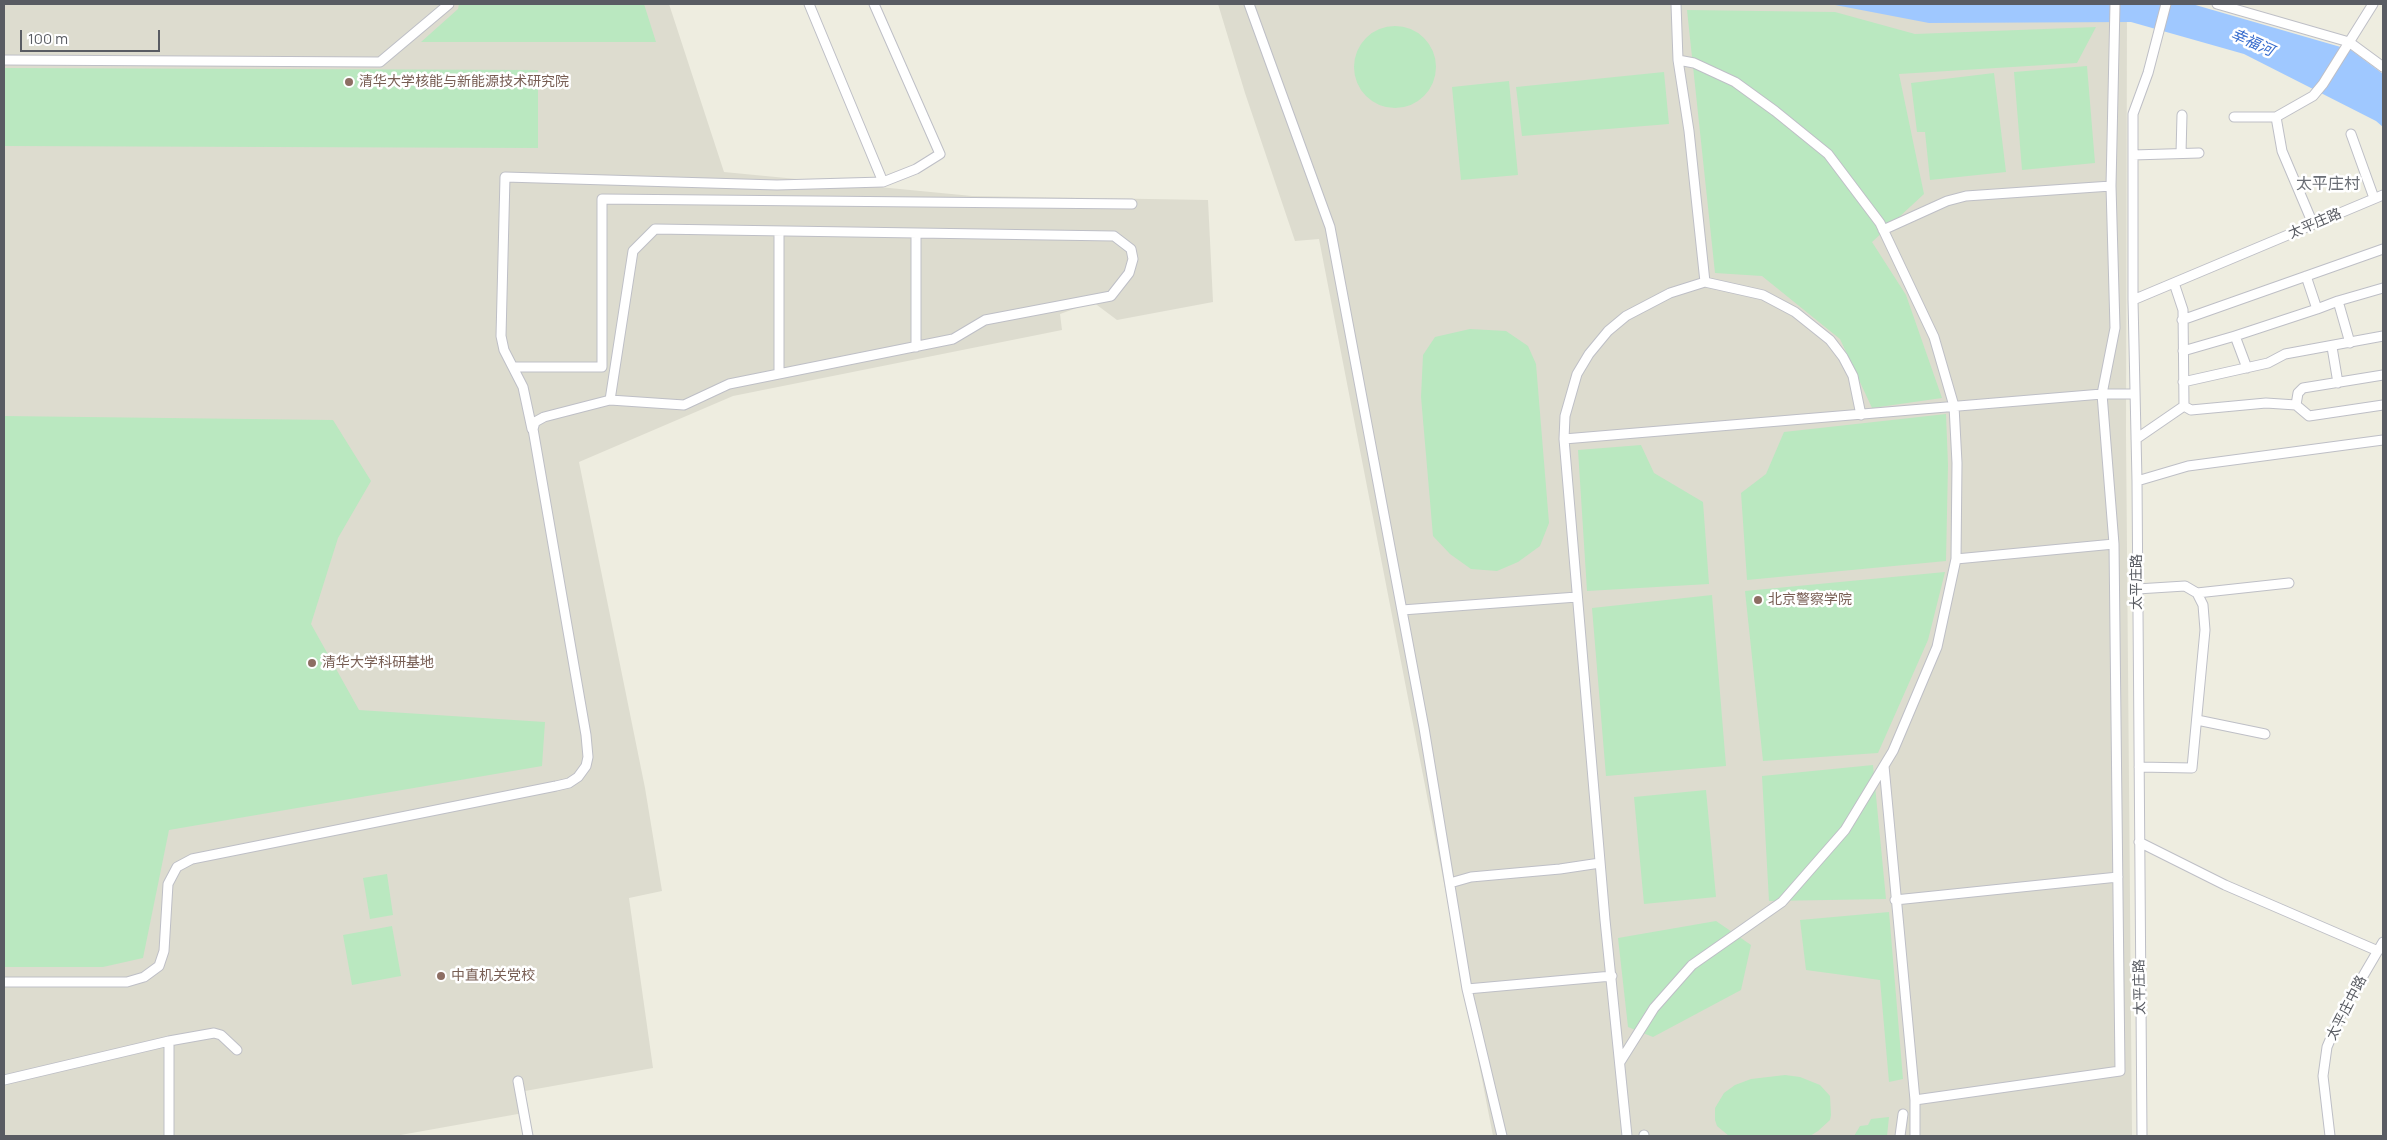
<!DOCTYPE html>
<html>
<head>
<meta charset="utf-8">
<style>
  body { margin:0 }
  #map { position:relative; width:2387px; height:1140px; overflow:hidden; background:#eeede0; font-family:Manrope,sans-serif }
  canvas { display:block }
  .frame { position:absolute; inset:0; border:5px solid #595c63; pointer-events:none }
  .scale { position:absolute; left:20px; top:30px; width:140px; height:22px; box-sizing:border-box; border:2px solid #595c63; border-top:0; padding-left:6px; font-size:15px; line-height:18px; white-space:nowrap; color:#595c63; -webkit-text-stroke:4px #fff; paint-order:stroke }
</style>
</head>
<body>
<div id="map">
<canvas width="2387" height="1140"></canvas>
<div class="frame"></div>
<div class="scale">100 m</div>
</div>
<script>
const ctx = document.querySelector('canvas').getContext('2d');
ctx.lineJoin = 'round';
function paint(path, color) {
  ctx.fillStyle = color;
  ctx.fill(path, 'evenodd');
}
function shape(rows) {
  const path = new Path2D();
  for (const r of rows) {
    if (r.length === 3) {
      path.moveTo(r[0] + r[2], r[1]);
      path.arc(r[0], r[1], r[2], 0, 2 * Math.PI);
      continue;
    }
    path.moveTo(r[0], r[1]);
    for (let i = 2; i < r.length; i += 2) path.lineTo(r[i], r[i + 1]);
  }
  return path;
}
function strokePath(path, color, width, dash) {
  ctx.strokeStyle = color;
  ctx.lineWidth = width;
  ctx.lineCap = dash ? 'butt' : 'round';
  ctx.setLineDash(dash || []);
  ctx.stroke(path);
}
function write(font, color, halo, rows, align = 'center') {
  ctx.font = font + ' Manrope,"Noto Sans SC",sans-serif';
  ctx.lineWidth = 5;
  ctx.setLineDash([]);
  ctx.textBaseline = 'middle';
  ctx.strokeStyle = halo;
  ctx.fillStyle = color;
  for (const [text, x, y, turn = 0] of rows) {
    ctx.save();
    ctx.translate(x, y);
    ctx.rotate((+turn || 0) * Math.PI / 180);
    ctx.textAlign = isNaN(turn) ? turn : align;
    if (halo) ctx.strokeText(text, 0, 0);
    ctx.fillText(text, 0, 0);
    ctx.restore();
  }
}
paint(shape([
  [4,4,669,4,724,172,972,196,1208,200,1213,302,1117,320,1093,302,1060,314,1062,330,733,396,579,462,645,788,662,891,629,898,653,1068,525,1091,529,1112,395,1136,4,1136],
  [1218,4,2127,4,2126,434,2132,1136,1493,1136,1319,239,1295,241,1245,93]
]), '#dddccf');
paint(shape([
  [459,4,644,4,656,42,421,42,458,9],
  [1687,10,1835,12,1915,34,2096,27,2077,63,1899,74,1924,194,1872,242,1906,295,1942,398,1872,408,1840,339,1762,276,1715,273],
  [1395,67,41],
  [2087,66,2095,163,2022,170,2014,72],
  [4,68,538,70,538,148,4,146],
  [1664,72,1669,124,1522,136,1516,87],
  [1994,73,2006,172,1930,180,1925,132,1917,132,1911,83],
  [1509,81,1518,175,1461,180,1452,87],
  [1470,329,1506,331,1528,346,1536,364,1549,523,1540,546,1518,562,1497,571,1471,569,1450,554,1433,536,1421,397,1423,355,1435,337],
  [1946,414,1948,465,1946,561,1747,580,1741,493,1766,474,1784,432],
  [4,416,333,420,371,481,338,538,311,624,359,710,545,722,542,766,169,830,143,958,103,967,4,967],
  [1641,445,1654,473,1703,502,1709,584,1587,591,1578,450],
  [1945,572,1928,640,1878,753,1763,761,1745,591],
  [1712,595,1726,766,1606,776,1592,608],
  [1873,765,1886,899,1769,901,1762,776],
  [1706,790,1716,897,1644,904,1634,797],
  [387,874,393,915,370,919,363,878],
  [1889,912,1903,1079,1889,1082,1880,980,1806,970,1800,920],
  [1716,921,1751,945,1741,990,1653,1037,1628,1027,1618,938],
  [392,926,401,976,352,985,343,935],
  [1785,1075,1800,1077,1820,1085,1830,1096,1831,1115,1830,1120,1818,1131,1810,1136,1729,1136,1717,1126,1715,1120,1715,1108,1724,1093,1735,1085,1751,1079],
  [1889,1117,1887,1136,1854,1136,1860,1126,1868,1125,1871,1119]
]), '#bae8c0');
paint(shape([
  [1830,4,2192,4,2351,50,2383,74,2383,127,2376,121,2244,54,2131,22,1929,23]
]), '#9fc8ff');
const minor = shape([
  [809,4,883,182],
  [1249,4,1330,227,1424,728,1467,989,1502,1136],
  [1676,4,1678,60,1689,131,1705,282],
  [2217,4,2349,42,2383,67],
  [4,60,380,62,449,4],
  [2234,117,2276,117,2313,96,2323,84,2373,4],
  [2276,117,2282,151,2313,224],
  [2351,134,2374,198],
  [2181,153,2182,115],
  [2133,155,2199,153],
  [1883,230,1947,201,1966,196,2111,186],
  [2306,276,2317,309,2338,301],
  [2133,300,2133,114,2148,73,2166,4],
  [2182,320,2383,249],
  [2350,343,2338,301,2383,288],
  [916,347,916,233],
  [2332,347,2338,383],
  [2183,351,2235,336],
  [513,367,602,367,602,199,1132,204],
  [2247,368,2235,336,2317,309],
  [779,374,779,231],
  [2183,382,2268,363,2285,354,2383,336],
  [2296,405,2298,393,2303,388,2383,375],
  [2184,406,2191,410,2266,403,2296,405,2309,416,2383,405],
  [532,429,523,387,504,350,501,336,505,177,777,185,883,182,916,169,940,154,874,4],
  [1564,439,2102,394,2134,394],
  [2136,439,2184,406,2183,310,2174,283],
  [2137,481,2188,466,2383,440],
  [1956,559,2114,544],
  [2137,589,2185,586,2197,593,2203,605,2205,630,2192,768,2139,767],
  [2197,593,2289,583],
  [1402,610,1577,597],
  [2197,720,2265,734],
  [1884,766,1915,1100,1915,1136],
  [2139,842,2225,885,2378,951],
  [1450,883,1471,877,1560,869,1600,863],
  [1895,900,2118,877],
  [4,982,127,982,144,977,159,966,164,951,168,884,177,867,192,859,556,786,569,783,578,777,586,766,588,757,586,735,533,429,535,422,544,417,610,400,684,405,729,384,953,339,985,320,1111,296,1129,273,1133,259,1131,249,1114,236,655,229,633,251,610,400],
  [1467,989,1612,976],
  [1620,1062,1654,1008,1692,965,1782,902,1845,830,1893,751,1937,647,1956,559,1957,463,1954,406,1934,337,1880,223,1828,154,1775,111,1735,82,1694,63,1678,60],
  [4,1080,169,1041,214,1033,221,1035,237,1050],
  [518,1081,528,1136],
  [1915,1100,2120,1071,2114,544,2102,394,2115,328,2111,186,2115,4],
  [1644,1135,1644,1136],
  [169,1136,169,1041],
  [1627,1136,1605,920,1564,439,1565,416,1577,374,1589,354,1608,331,1626,316,1670,293,1705,282,1763,295,1795,312,1830,340,1843,357,1853,376,1861,415],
  [1900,1136,1903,1114],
  [2142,1136,2137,481,2133,300,2383,195],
  [2330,1136,2323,1076,2327,1047,2342,1012,2383,942]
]);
strokePath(minor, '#bebfc6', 11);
strokePath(minor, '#fff', 9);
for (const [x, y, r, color] of [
  [349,82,5,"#8d6e63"],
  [1758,600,5,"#8d6e63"],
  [312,663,5,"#8d6e63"],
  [441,976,5,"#8d6e63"]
]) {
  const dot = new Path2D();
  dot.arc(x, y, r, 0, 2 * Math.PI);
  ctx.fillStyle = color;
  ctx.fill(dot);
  strokePath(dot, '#fff', 2);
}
write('14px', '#785e54', '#fff', [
  ["清华大学核能与新能源技术研究院",359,82],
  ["北京警察学院",1768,600],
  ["清华大学科研基地",322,663],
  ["中直机关党校",451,976]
], 'left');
write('14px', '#595c63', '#fff', [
  ["太平庄路",2315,224,-23],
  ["太平庄路",2137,582,-90],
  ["太平庄路",2140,987,-91],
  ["太平庄中路",2347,1008,-63]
]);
write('italic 15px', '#376ccd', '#fff', [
  ["幸福河",2252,43,24]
]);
write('16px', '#6a6e75', '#fff', [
  ["太平庄村",2328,185]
]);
</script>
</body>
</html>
